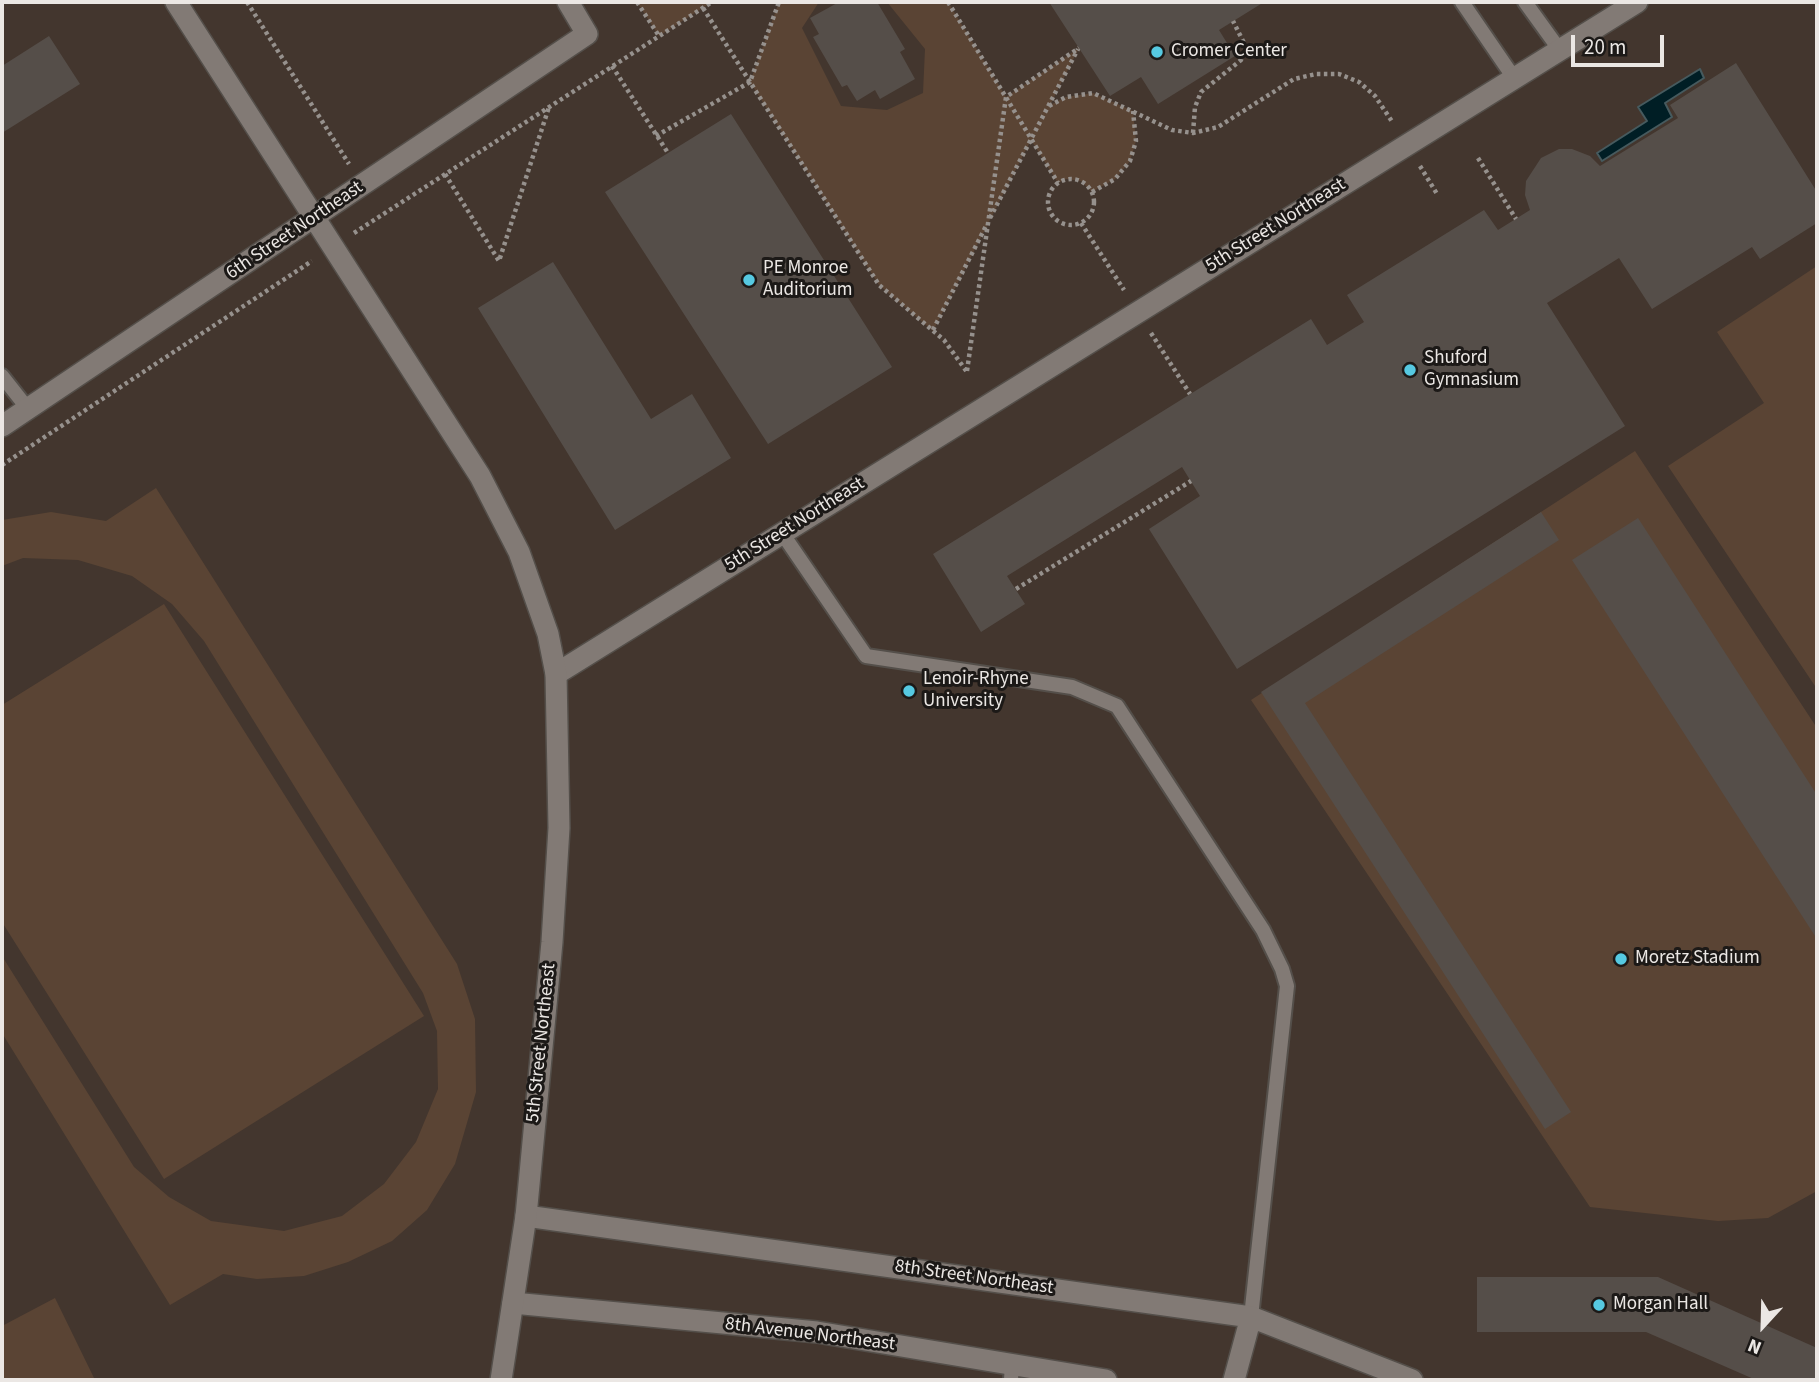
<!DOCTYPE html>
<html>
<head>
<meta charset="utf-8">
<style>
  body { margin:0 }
  #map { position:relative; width:1819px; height:1382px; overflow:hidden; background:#37312c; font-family:"Source Sans 3",sans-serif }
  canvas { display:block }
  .frame { position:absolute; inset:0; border:4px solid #ebe7e4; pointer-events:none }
  .north { position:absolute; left:1728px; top:1291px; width:70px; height:70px; -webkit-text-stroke:5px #1c1917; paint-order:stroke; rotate:202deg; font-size:19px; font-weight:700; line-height:28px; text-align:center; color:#ebe7e4 }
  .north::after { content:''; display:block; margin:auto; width:24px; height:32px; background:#ebe7e4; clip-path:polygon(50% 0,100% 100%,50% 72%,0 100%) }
  .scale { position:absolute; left:1571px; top:35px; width:93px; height:32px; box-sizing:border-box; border:4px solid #ebe7e4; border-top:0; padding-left:9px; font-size:21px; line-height:24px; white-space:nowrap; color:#ebe7e4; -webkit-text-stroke:5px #1c1917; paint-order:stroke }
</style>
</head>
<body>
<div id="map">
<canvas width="1819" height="1382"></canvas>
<div class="frame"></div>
<div class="north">N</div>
<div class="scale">20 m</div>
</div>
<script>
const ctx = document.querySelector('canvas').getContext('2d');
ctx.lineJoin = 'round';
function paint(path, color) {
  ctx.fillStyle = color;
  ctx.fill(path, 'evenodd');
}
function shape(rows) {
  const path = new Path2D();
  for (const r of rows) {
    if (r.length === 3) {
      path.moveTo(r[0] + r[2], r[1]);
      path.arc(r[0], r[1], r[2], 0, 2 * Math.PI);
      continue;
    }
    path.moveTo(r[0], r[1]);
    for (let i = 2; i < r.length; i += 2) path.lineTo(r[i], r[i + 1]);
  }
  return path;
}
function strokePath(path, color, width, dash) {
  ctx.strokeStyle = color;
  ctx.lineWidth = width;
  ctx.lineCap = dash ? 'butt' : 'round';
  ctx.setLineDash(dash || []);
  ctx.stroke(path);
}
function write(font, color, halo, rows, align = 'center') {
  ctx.font = font + ' "Source Sans 3",sans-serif';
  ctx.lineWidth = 6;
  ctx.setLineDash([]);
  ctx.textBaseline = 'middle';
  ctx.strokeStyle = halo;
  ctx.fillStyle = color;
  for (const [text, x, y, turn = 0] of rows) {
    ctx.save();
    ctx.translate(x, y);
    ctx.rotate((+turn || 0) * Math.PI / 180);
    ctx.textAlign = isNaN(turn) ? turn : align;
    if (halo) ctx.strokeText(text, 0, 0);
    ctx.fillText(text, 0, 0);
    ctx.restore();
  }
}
paint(shape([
  [2,2,1817,2,1817,1380,2,1380]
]), '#43362e');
paint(shape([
  [637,2,712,2,659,36],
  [779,2,819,2,802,28,841,106,887,110,923,93,925,49,887,2,948,2,1006,97,1079,48,1050,105,1066,97,1093,93,1133,111,1136,141,1130,161,1115,179,1092,192,1081,181,1066,179,1058,183,1031,140,933,331,879,285,750,82],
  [1817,266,1817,689,1668,466,1764,403,1717,332],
  [1635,451,1817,728,1817,1191,1768,1218,1718,1221,1590,1207,1251,700],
  [156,488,457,964,475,1019,476,1092,455,1164,427,1210,392,1241,348,1262,304,1276,257,1279,223,1274,170,1305,2,1033,2,956,134,1167,169,1197,211,1221,284,1231,342,1216,384,1184,416,1142,438,1089,437,1031,423,993,204,641,172,604,132,576,78,560,23,558,2,566,2,520,51,512,106,521],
  [164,604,424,1016,164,1179,2,922,2,705],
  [55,1298,95,1380,2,1380,2,1326]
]), '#5a4434');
const water = shape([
  [1700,69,1704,78,1665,103,1672,117,1602,161,1597,153,1647,121,1638,107,1700,69]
]);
paint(water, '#001e25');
strokePath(water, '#465a5e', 2);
paint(shape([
  [839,2,877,2,905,49,900,52,915,79,880,99,875,90,857,101,847,85,842,87,813,37,819,34,810,18],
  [1049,2,1264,2,1219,30,1235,56,1158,104,1141,77,1110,96],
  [49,36,80,84,2,133,2,66],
  [1736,63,1817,192,1817,223,1760,259,1752,247,1652,309,1619,258,1547,303,1625,426,1237,669,1149,529,1200,496,1182,467,1007,576,1025,604,981,632,933,554,1311,319,1327,345,1364,322,1347,295,1484,210,1498,230,1530,210,1525,195,1526,181,1541,158,1559,149,1572,149,1590,156,1600,166,1678,118,1670,105],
  [731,114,892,367,768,444,605,192],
  [553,262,651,419,692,394,731,458,615,530,478,308],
  [1541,512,1559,540,1305,703,1571,1112,1545,1129,1261,692],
  [1638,518,1817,795,1817,939,1572,560],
  [1477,1277,1658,1277,1817,1348,1817,1380,1756,1380,1646,1332,1477,1332]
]), '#554e49');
const lane = shape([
  [1462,2,1514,78],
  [1525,2,1559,49],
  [2,376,28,409],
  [782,533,866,656,1072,687,1117,706,1263,930,1282,969,1287,986,1251,1317],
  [1011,1380,1012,1364]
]);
const street = shape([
  [2,426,587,34,568,2],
  [556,674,1637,2],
  [526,1216,1251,1317,1412,1380],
  [513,1303,817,1332,1106,1380],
  [1234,1380,1251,1317]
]);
const secondary = shape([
  [176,2,480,476,519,552,548,634,556,674,559,828,552,942,526,1216,501,1380]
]);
strokePath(lane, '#544f4a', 18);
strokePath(street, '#544f4a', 24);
strokePath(secondary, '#544f4a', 24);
strokePath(shape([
  [247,2,349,164],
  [637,2,659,36],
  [948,2,1058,183],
  [703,8,879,285,944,340,967,372],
  [612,66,668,153],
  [1049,106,1066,97,1093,93,1172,130,1193,133,1218,127,1294,79,1316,74,1339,74,1359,82,1375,96,1393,123],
  [1193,133,1195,107,1201,92,1241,60,1245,45,1233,21],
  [656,136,750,82,779,2],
  [1478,158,1516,219],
  [1420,166,1437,194],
  [445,174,499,261,549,107],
  [1071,202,23],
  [1092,192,1115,179,1130,161,1136,141,1133,111],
  [990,218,1078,49],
  [1081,223,1124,290],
  [354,233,712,2],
  [933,330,986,226],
  [1151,333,1190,394],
  [967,371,1006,97,1079,48],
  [2,465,312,261],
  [1016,589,1191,481]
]), '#96918d', 4.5, [3.5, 3.5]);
strokePath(lane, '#827a75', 14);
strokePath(street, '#827a75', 21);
strokePath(secondary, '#827a75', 21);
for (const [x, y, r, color] of [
  [1157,52,7,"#56c9e1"],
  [749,280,7,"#56c9e1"],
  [1410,370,7,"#56c9e1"],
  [909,691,7,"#56c9e1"],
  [1621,959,7,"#56c9e1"],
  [1599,1305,7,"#56c9e1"]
]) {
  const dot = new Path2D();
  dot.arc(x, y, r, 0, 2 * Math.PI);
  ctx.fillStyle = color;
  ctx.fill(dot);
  strokePath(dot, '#1c1917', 2.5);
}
write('19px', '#ebe7e4', '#1c1917', [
  ["Cromer Center",1171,52],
  ["PE Monroe",763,269],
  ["Auditorium",763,291],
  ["Shuford",1424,359],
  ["Gymnasium",1424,381],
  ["Lenoir-Rhyne",923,680],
  ["University",923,702],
  ["Moretz Stadium",1635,959],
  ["Morgan Hall",1613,1305]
], 'left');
write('19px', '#ebe7e4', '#1c1917', [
  ["5th Street Northeast",1276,226,-32],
  ["6th Street Northeast",295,231,-34],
  ["5th Street Northeast",795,525,-32],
  ["5th Street Northeast",542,1043,-84],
  ["8th Street Northeast",974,1278,8],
  ["8th Avenue Northeast",810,1335,7]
]);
</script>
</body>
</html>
